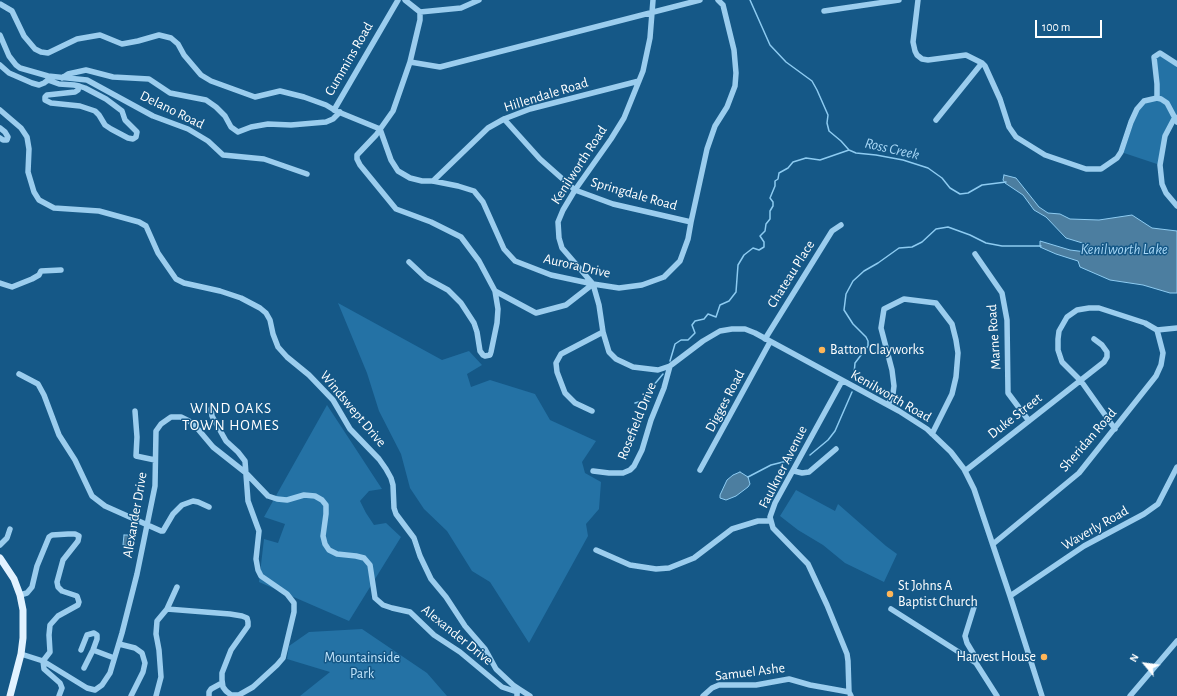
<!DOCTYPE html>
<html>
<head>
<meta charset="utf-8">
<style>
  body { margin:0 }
  #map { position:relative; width:1177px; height:696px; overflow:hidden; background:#155887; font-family:"Alegreya Sans",sans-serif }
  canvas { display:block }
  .north { position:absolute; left:1125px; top:644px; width:40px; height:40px; -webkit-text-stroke:3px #155887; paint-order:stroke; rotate:299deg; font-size:11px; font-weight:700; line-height:16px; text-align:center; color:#fff }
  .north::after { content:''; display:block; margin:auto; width:14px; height:18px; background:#fff; clip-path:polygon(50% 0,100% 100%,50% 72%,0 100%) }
  .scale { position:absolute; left:1035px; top:20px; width:67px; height:18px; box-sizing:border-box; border:2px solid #fff; border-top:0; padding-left:5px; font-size:12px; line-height:14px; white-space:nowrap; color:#fff; -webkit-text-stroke:3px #155887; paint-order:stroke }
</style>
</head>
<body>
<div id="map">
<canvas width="1177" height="696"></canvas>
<div class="north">N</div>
<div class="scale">100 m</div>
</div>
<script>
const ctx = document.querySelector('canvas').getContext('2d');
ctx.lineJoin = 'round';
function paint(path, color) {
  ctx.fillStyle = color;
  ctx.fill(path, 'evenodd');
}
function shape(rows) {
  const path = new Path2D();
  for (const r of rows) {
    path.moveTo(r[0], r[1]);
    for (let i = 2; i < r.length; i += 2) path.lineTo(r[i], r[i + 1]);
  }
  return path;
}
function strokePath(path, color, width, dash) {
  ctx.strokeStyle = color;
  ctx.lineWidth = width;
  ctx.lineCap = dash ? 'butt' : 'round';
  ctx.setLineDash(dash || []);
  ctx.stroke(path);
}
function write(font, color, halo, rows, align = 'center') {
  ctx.font = font + ' "Alegreya Sans",sans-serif';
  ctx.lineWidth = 3;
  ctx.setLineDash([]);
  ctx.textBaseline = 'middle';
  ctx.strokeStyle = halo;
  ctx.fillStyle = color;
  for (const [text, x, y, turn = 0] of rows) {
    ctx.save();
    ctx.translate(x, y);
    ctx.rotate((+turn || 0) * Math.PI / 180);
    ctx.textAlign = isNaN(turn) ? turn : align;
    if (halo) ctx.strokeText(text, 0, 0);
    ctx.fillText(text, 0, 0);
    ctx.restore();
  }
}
paint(shape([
  [1160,53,1177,64,1177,122,1175,118,1165,136,1160,165,1121,152,1131,122,1144,101,1157,98,1154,57],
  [338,303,442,360,469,351,482,365,467,374,471,387,490,380,535,394,550,420,596,441,582,462,585,473,601,482,599,509,586,524,588,536,529,643,490,582,472,571,447,531,424,509,410,488,401,454,379,411,367,373],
  [327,405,382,489,369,491,360,501,366,513,374,525,386,523,401,537,349,621,259,582,264,539,278,543,285,524,264,517],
  [796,490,835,511,838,504,886,546,897,554,884,582,845,563,823,545,798,530,780,516],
  [362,629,427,673,447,696,300,696,330,672,287,659,289,646,309,632]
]), '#2472a5');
const water = shape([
  [1004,175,1016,178,1039,207,1048,213,1060,214,1070,219,1099,220,1132,215,1152,228,1177,231,1177,293,1170,293,1143,285,1110,280,1080,267,1078,261,1056,254,1040,247,1040,241,1070,250,1086,252,1089,245,1066,238,1046,217,1034,210,1023,195,1005,183,1003,180,1004,175],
  [740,472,748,477,750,484,748,487,736,496,726,500,720,498,720,495,727,480,733,475,740,472],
  [124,535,130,535,129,546,123,545,124,535]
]);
paint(water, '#4c7ea0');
strokePath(water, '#8dcbf1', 1);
strokePath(shape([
  [750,0,770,45,786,62,812,81,817,90,828,115,827,123,829,131,841,141,849,150,856,153,876,155,903,160,928,168,942,178,950,188,960,194,968,193,982,185,1006,182],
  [670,361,675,344,681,340,688,340,695,333,692,325,695,321,704,319,708,314,716,317,720,305,729,301,736,292,738,265,744,255,753,248,759,250,764,247,764,242,760,236,765,231,766,224,770,219,770,211,773,206,773,202,770,198,775,186,775,181,778,179,779,173,788,168,793,162,806,158,820,160,849,150],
  [856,380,854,374,855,363,868,346,868,341,866,337,853,324,844,310,846,294,853,281,864,271,878,263,899,248,912,247,922,242,936,229,948,227,970,235,986,243,1002,246,1041,246],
  [635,403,646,400,653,386,663,374],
  [810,455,828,440,835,431,852,392],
  [748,477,771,465,791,460]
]), '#8dcbf1', 1.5);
strokePath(shape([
  [405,0,420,12],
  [479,0,461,8,420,12,420,20,410,62,393,111,376,135,357,155,357,159,360,165,396,209,431,222,461,237,479,261,495,291,536,313,566,305,593,284],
  [653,0,650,38,643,71,624,118,611,139,575,190,563,210,558,222,559,238,562,248,593,284,599,305,603,332,609,352,616,359,633,367,658,370,670,366,703,341,720,331,732,329,745,329,755,333,899,411,927,429,951,452,964,469,974,489,1010,596,1042,696],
  [918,0,913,42,915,51,917,55,922,59,928,60,966,55,982,63,985,66,1000,99,1009,127,1016,137,1045,155,1086,169,1101,169,1117,158,1121,152,1131,122,1137,109,1144,101,1157,98,1161,99,1167,103,1177,122],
  [0,4,12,11,24,36,35,49,41,52,48,53,77,39,100,35,122,44,138,41,159,35,171,38,178,44,184,55,201,75,211,81,255,97,280,91,304,97,326,105,336,111,380,129],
  [824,11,899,0],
  [0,35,9,56,16,65,20,68,48,76,87,80,153,116,188,129,208,141,223,155,264,159,307,174],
  [410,62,440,67,700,0],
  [0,65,9,73,32,83,39,85,44,83,48,80,48,78],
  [62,78,68,74,86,70,113,77,149,79,170,93,206,100,216,107,225,116,231,127,238,132,251,127,268,124,291,125,326,122,333,119,340,112],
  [48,80,59,84,74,85,79,86,85,88,106,99,122,111,125,120,137,132,136,137,133,139,128,138,111,129,105,125,99,115,95,111,80,106,51,103,45,100,45,97,47,95,75,92,78,90,79,86],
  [1157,98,1157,84,1154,57,1160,53,1177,64],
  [0,110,21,128,27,137,29,149,28,172,34,192,39,200,54,208,99,211,139,222,146,226,158,253,176,279,184,283,220,291,241,298,260,308,266,313,270,320,273,334,278,347,287,357,309,375,333,400,350,429,379,459,386,469,391,478,393,485,394,508,396,514,414,538,420,556,431,579,446,597,465,626,485,649,496,669,513,685,519,689,517,693,517,696],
  [334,110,398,0],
  [1175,117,1165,136,1160,165,1162,184,1166,193,1177,206],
  [504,119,540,159,575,190,613,204,691,222],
  [936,120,982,63],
  [0,128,5,132,8,137,7,140,3,140,0,138],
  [380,129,391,160,398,171,410,178,422,181,433,181,458,186,474,191,483,202,504,249,515,261,551,275,593,284,619,288,642,285,664,277,680,261,688,239,691,222,707,149,715,126,727,107,735,86,736,73,734,50,723,5,718,0],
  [433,181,488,128,504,119,530,109,639,81],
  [975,254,1002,293,1007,320,1008,393,1029,421],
  [409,262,426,278,448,290,461,303,474,323,477,332,480,351,483,355,485,356,490,355,491,352,497,323,498,309,495,291],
  [0,283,12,287,32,279,39,275,41,271,61,270],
  [1157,330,1177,328],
  [765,339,832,231,841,225],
  [19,374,38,384,44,395,59,435,75,460,92,496,105,506,161,531,163,531,173,514,182,505,193,501,198,502,209,507],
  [842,381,775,503,770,517,773,528,808,564,827,605,847,654,848,661,849,692,851,696],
  [888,405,893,394,894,386,892,370,881,328,884,309,904,299,936,303,952,324,956,340,958,353,956,377,952,394,932,434],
  [135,411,137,437,136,456,155,460],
  [592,411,575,403,565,393,557,372,556,363,561,354,603,332],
  [1115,429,1081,381,1062,362,1058,350,1058,339,1059,331,1067,317,1077,310,1089,308,1099,308,1145,323,1157,330],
  [700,470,770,342],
  [593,471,609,473,623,473,630,470,634,466,642,450,651,420,664,388,670,366],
  [794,471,802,473,809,472,836,449],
  [965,471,1104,362,1107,357,1107,352,1102,345,1094,339],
  [993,544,1079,473,1156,376,1161,365,1163,353,1157,330],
  [0,545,7,538,10,529],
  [596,550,630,565,656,569,669,568,694,558,732,529,758,521,770,521],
  [20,595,27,593,32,587,37,566,49,537,52,535,68,534,75,534,79,536,78,541,63,560,57,582,58,587,62,591,77,596,79,602,78,605,58,616,50,625,49,635,50,652,43,661,44,669,60,683,62,688,59,696],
  [1010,596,1084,546,1144,514,1158,504,1177,467],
  [975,604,965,636,967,643,976,658,976,663],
  [167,609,230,614,242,616,247,618,248,622,248,626,231,650,222,673,222,680,223,687,226,691,231,695,239,695,253,687,277,665,283,658,294,612,294,603,287,594,261,576,258,570,256,559,259,531,248,501,245,461,238,452,226,441,212,416,211,409],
  [891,609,976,663,997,696],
  [119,644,135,648,142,653,145,663,143,672,131,696],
  [81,650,87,635,94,633,97,635,97,639,93,650,84,668],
  [93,650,114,658],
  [21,654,43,661,87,688,95,690,102,685,110,673,122,633,137,574,155,486,156,431,161,424,171,417,181,417,189,421,197,428,213,447,246,473,268,496,277,499,287,500,304,495,315,496,322,500,326,505,326,514,323,536,325,544,329,550,337,554,356,556,364,558,370,565,375,598,383,605,392,608,410,612,434,635,460,652,502,687,514,691,519,689,530,696],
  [156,696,161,677,159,650,156,634,157,621,167,609,177,587],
  [209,696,209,692,211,689,222,683],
  [703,696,712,688,719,685,756,685,789,679,810,685,849,692],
  [1130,696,1177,641]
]), '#9bcdee', 5.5);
strokePath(shape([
  [0,558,14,579,20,595,23,610,23,638,21,654,10,696]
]), '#e2f2ff', 7);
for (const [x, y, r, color] of [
  [822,350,4,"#ffb658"],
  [890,594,4,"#ffb658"],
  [1044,657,4,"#ffb658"]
]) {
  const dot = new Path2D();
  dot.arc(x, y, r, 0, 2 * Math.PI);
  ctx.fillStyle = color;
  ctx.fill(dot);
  strokePath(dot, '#155887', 1.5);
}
write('14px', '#fff', '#155887', [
  ["Cummins Road",349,59,-60],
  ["Hillendale Road",546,95,-17],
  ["Delano Road",172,110,26],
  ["Kenilworth Road",579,165,-57],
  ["Springdale Road",634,194,16],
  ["Aurora Drive",577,266,13],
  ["Chateau Place",791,274,-58],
  ["Marne Road",994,337,-94],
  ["Kenilworth Road",891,396,30],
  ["Digges Road",725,401,-62],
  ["Windswept Drive",353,409,50],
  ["Duke Street",1015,416,-38],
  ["Rosefield Drive",637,421,-68],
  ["Sheridan Road",1088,440,-49],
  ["Faulkner Avenue",783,467,-63],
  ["Alexander Drive",135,515,-80],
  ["Waverly Road",1095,528,-30],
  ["Alexander Drive",457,635,39],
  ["Samuel Ashe",750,672,-7]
]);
write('14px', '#fff', '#155887', [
  ["Batton Clayworks",830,350],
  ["St Johns A",898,586],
  ["Baptist Church",898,602],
  ["Harvest House",1036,657,"right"]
], 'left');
write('14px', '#c1e4fb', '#155887', [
  ["Mountainside",362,658],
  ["Park",362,674]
]);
write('italic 15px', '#a7d7f6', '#155887', [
  ["Ross Creek",892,149,13],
  ["Kenilworth Lake",1124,249]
]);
ctx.letterSpacing = '1px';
write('15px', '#fff', '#155887', [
  ["WIND OAKS",231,408],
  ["TOWN HOMES",231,425]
]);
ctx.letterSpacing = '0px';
</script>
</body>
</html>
